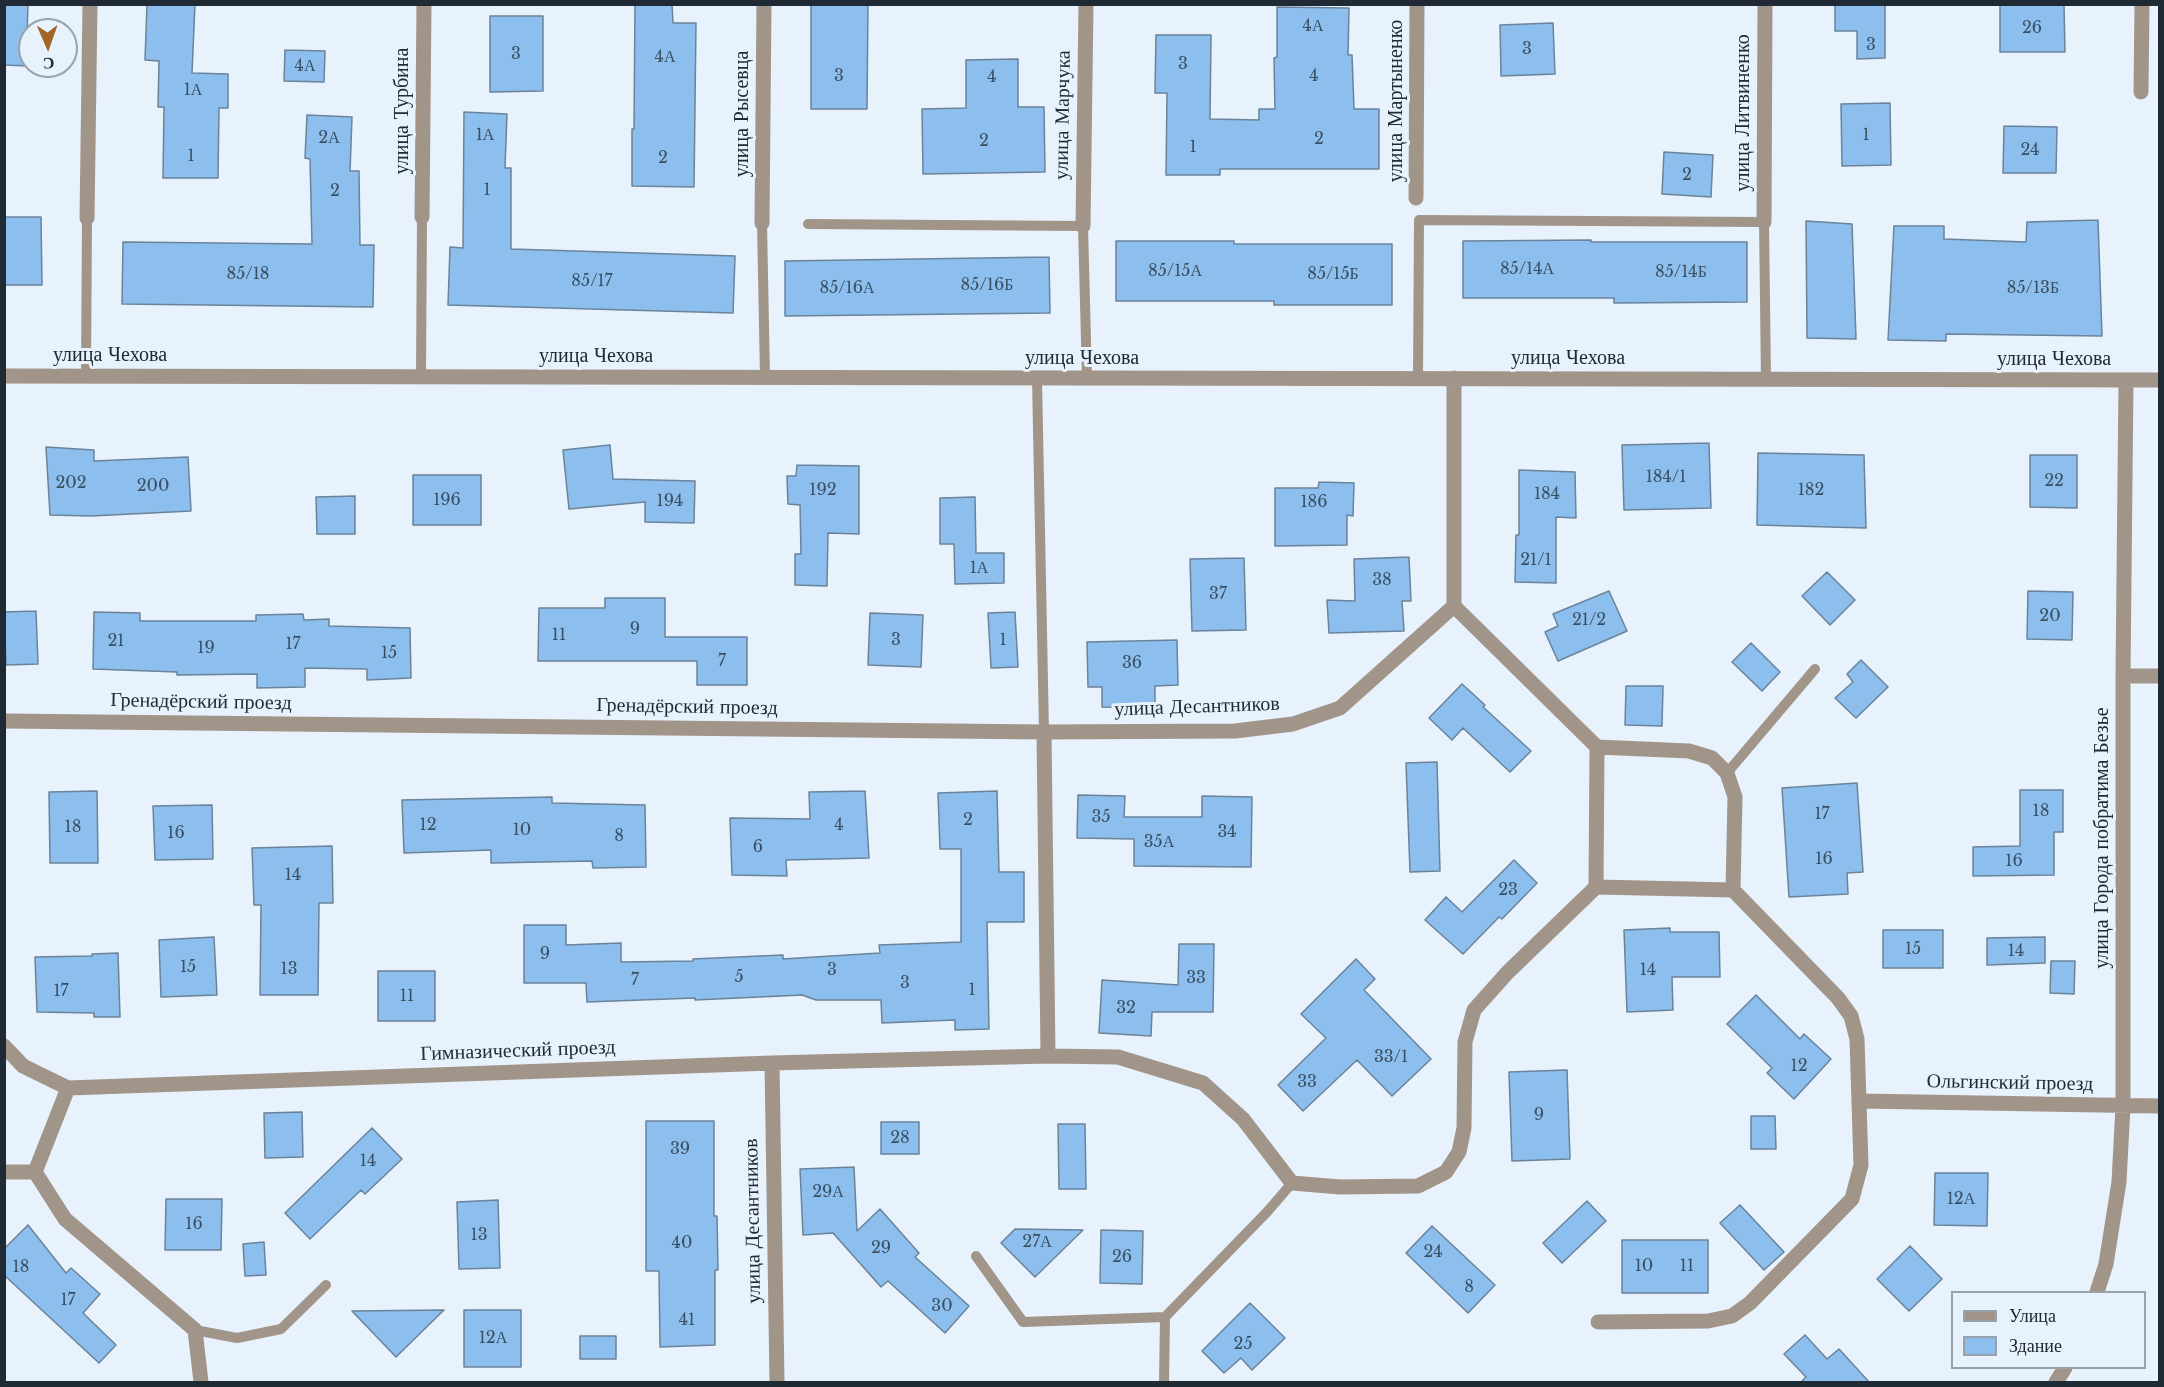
<!DOCTYPE html>
<html>
<head>
<meta charset="utf-8">
<style>
  body { margin:0 }
  #map { position:relative; width:2164px; height:1387px; overflow:hidden; background:#e7f2fc; font-family:"Libre Baskerville",serif }
  canvas { display:block }
  .frame { position:absolute; inset:0; border:6px solid #202a34; pointer-events:none }
  .legend { position:absolute; left:1951px; top:1291px; width:195px; height:78px; box-sizing:border-box; background:#e7f2fc; border:2px solid #97a2ac; margin:0; padding:8px 10px; list-style:none; font-size:18px; color:#202a34 }
  .legend li { display:flex; align-items:center; gap:12px; height:30px }
  .legend b { width:30px; border:2px solid #97a2ac }
  .north { position:absolute; left:18px; top:18px; width:60px; height:60px; box-sizing:border-box; background:#e7f2fc; border:2px solid #97a2ac; border-radius:50%; rotate:178deg; font-size:16px; font-weight:700; line-height:24px; text-align:center; color:#202a34 }
  .north::after { content:''; display:block; margin:auto; width:21px; height:27px; background:#a16527; clip-path:polygon(50% 0,100% 100%,50% 72%,0 100%) }
</style>
</head>
<body>
<div id="map">
<canvas width="2164" height="1387"></canvas>
<div class="frame"></div>
<ul class="legend">
<li><b style="height:8px;background:#a1958a"></b>Улица</li>
<li><b style="height:16px;background:#8cbfed"></b>Здание</li>
</ul>
<div class="north">С</div>
</div>
<script>
const ctx = document.querySelector('canvas').getContext('2d');
ctx.lineJoin = 'round';
function paint(path, color) {
  ctx.fillStyle = color;
  ctx.fill(path, 'evenodd');
}
function shape(rows) {
  const path = new Path2D();
  for (const r of rows) {
    path.moveTo(r[0], r[1]);
    for (let i = 2; i < r.length; i += 2) path.lineTo(r[i], r[i + 1]);
  }
  return path;
}
function strokePath(path, color, width, dash) {
  ctx.strokeStyle = color;
  ctx.lineWidth = width;
  ctx.lineCap = dash ? 'butt' : 'round';
  ctx.setLineDash(dash || []);
  ctx.stroke(path);
}
function write(font, color, halo, rows, align = 'center') {
  ctx.font = font + ' "Libre Baskerville",serif';
  ctx.lineWidth = 6;
  ctx.setLineDash([]);
  ctx.textBaseline = 'middle';
  ctx.strokeStyle = halo;
  ctx.fillStyle = color;
  for (const [text, x, y, turn = 0] of rows) {
    ctx.save();
    ctx.translate(x, y);
    ctx.rotate((+turn || 0) * Math.PI / 180);
    ctx.textAlign = isNaN(turn) ? turn : align;
    if (halo) ctx.strokeText(text, 0, 0);
    ctx.fillText(text, 0, 0);
    ctx.restore();
  }
}
const building = shape([
  [4,4,28,4,27,34,30,34,30,66,4,65,4,4],
  [147,4,195,4,192,73,228,74,228,108,219,108,218,178,163,178,164,107,158,107,159,61,145,60,147,4],
  [635,4,672,4,673,23,696,23,694,187,632,186,632,129,634,129,635,4],
  [811,4,868,4,867,109,811,109,811,4],
  [1835,4,1885,4,1885,58,1857,59,1857,31,1835,31,1835,4],
  [2000,4,2064,4,2065,52,2000,52,2000,4],
  [1277,7,1349,8,1348,55,1352,55,1354,109,1379,109,1379,169,1220,169,1220,175,1166,175,1167,93,1155,93,1156,35,1211,35,1210,119,1259,120,1259,109,1275,109,1274,58,1277,57,1277,7],
  [490,16,543,16,543,91,490,92,490,16],
  [1553,23,1555,74,1501,76,1500,25,1553,23],
  [285,50,325,51,324,82,284,81,285,50],
  [1018,59,1018,107,1044,107,1045,172,923,174,922,109,966,108,966,60,1018,59],
  [1890,103,1891,165,1842,166,1841,104,1890,103],
  [464,112,507,114,505,168,511,168,511,249,735,256,733,313,448,305,450,247,463,248,464,112],
  [307,115,352,117,350,171,359,171,360,245,374,245,373,307,122,304,123,242,312,244,310,159,305,158,307,115],
  [2004,126,2057,127,2056,173,2003,173,2004,126],
  [1664,152,1713,155,1711,197,1662,194,1664,152],
  [4,217,41,217,42,285,4,285,4,217],
  [2098,220,2102,336,1946,334,1946,341,1888,340,1894,226,1944,226,1944,239,2026,242,2027,222,2098,220],
  [1806,221,1852,224,1856,339,1807,338,1806,221],
  [1591,240,1591,242,1747,242,1747,302,1614,303,1614,298,1463,298,1463,241,1591,240],
  [1116,241,1234,241,1234,244,1392,244,1392,305,1274,305,1274,301,1116,301,1116,241],
  [1049,257,1050,313,785,316,785,261,1049,257],
  [1709,443,1711,508,1624,510,1622,445,1709,443],
  [610,445,613,479,695,481,694,523,645,522,645,502,569,509,563,450,610,445],
  [46,447,94,450,94,461,188,457,191,511,91,516,50,515,46,447],
  [1758,453,1864,455,1866,528,1757,525,1758,453],
  [2030,455,2077,455,2077,508,2030,507,2030,455],
  [797,465,859,466,859,534,828,533,827,586,795,585,795,554,801,554,800,505,788,504,787,476,796,476,797,465],
  [1519,470,1575,472,1576,518,1556,517,1556,583,1515,582,1516,535,1519,535,1519,470],
  [413,475,481,475,481,525,413,525,413,475],
  [1319,482,1354,483,1353,516,1347,515,1347,545,1275,546,1275,488,1318,488,1319,482],
  [355,496,355,534,317,534,316,497,355,496],
  [975,497,976,553,1004,553,1004,583,955,584,954,544,940,544,940,498,975,497],
  [1409,557,1411,601,1402,601,1404,631,1329,633,1327,600,1355,601,1354,559,1409,557],
  [1244,558,1246,630,1192,631,1190,559,1244,558],
  [1827,572,1855,600,1830,625,1802,596,1827,572],
  [1609,591,1627,631,1558,661,1545,632,1558,626,1553,614,1609,591],
  [2028,591,2073,592,2072,640,2027,639,2028,591],
  [605,598,665,598,665,637,747,637,747,685,697,685,697,661,538,661,539,608,605,608,605,598],
  [36,611,38,664,6,665,4,612,36,611],
  [94,612,140,613,140,621,256,621,256,615,303,614,304,620,329,619,329,626,410,628,411,678,367,680,367,669,305,668,305,687,257,688,257,674,177,675,177,672,93,669,94,612],
  [1015,612,1018,667,991,668,988,613,1015,612],
  [870,613,923,615,921,667,868,665,870,613],
  [1177,640,1178,685,1155,686,1155,708,1102,707,1102,687,1088,687,1087,642,1177,640],
  [1751,643,1780,672,1762,691,1732,662,1751,643],
  [1861,660,1888,687,1856,718,1835,698,1853,682,1847,674,1861,660],
  [1462,684,1485,705,1483,707,1531,751,1510,772,1463,728,1452,740,1429,718,1462,684],
  [1626,686,1663,686,1662,726,1625,725,1626,686],
  [1437,762,1440,871,1410,872,1406,763,1437,762],
  [1857,783,1863,872,1847,873,1848,894,1789,897,1782,788,1857,783],
  [2020,790,2063,790,2063,832,2054,832,2054,875,1973,876,1973,847,2020,846,2020,790],
  [97,791,98,863,50,863,49,792,97,791],
  [865,791,869,858,786,860,787,876,732,875,730,818,810,819,809,792,865,791],
  [997,791,999,872,1024,872,1024,922,987,922,989,1029,955,1030,955,1020,882,1023,881,1000,816,1000,802,995,695,1000,695,998,587,1002,586,983,524,983,524,925,566,925,566,945,621,943,621,962,693,961,693,959,783,955,783,959,880,953,879,945,961,942,961,849,940,849,938,793,997,791],
  [1078,795,1125,796,1124,817,1202,817,1202,796,1252,797,1251,867,1134,866,1134,839,1077,838,1078,795],
  [552,797,552,803,645,805,646,867,593,868,592,861,491,863,491,850,404,853,402,800,552,797],
  [212,805,213,859,155,860,153,806,212,805],
  [332,846,333,903,319,903,318,995,260,995,261,905,254,905,252,848,332,846],
  [1514,860,1537,883,1502,919,1499,917,1463,954,1425,920,1446,897,1462,912,1514,860],
  [1670,928,1670,932,1719,932,1720,977,1672,977,1673,1010,1627,1012,1624,930,1670,928],
  [1883,930,1943,930,1943,968,1883,968,1883,930],
  [214,937,217,995,161,997,159,940,214,937],
  [2045,937,2045,963,1987,965,1987,938,2045,937],
  [1179,944,1214,944,1213,1012,1152,1012,1151,1036,1099,1033,1102,980,1178,985,1179,944],
  [118,953,120,1017,94,1017,94,1013,37,1012,35,957,92,956,92,954,118,953],
  [1356,959,1375,979,1364,990,1431,1059,1392,1096,1357,1060,1303,1111,1278,1085,1326,1038,1301,1014,1356,959],
  [2051,961,2075,961,2074,994,2050,993,2051,961],
  [378,971,435,971,435,1021,378,1021,378,971],
  [1756,995,1800,1039,1804,1034,1831,1059,1794,1099,1767,1073,1772,1068,1727,1024,1756,995],
  [1567,1070,1570,1159,1512,1161,1509,1072,1567,1070],
  [302,1112,303,1157,265,1158,264,1113,302,1112],
  [1751,1116,1775,1116,1776,1149,1751,1149,1751,1116],
  [646,1121,714,1121,714,1216,717,1216,718,1270,715,1270,715,1345,660,1347,659,1271,646,1271,646,1121],
  [881,1122,919,1122,919,1154,881,1154,881,1122],
  [1058,1124,1085,1124,1086,1189,1059,1189,1058,1124],
  [372,1128,402,1159,365,1194,361,1190,310,1239,285,1213,372,1128],
  [854,1167,857,1231,880,1209,919,1253,915,1257,969,1306,945,1333,888,1281,881,1287,833,1233,803,1235,800,1169,854,1167],
  [1935,1173,1988,1173,1987,1226,1934,1225,1935,1173],
  [166,1199,222,1199,221,1250,165,1250,166,1199],
  [498,1200,500,1268,459,1269,457,1202,498,1200],
  [1587,1201,1606,1221,1562,1263,1543,1243,1587,1201],
  [1740,1205,1784,1252,1764,1270,1720,1223,1740,1205],
  [28,1225,66,1273,71,1268,100,1294,83,1313,116,1345,99,1363,4,1275,4,1249,28,1225],
  [1432,1226,1495,1285,1468,1313,1406,1253,1432,1226],
  [1015,1229,1083,1230,1035,1277,1001,1243,1015,1229],
  [1101,1230,1143,1231,1142,1284,1100,1283,1101,1230],
  [1622,1240,1708,1240,1708,1293,1622,1293,1622,1240],
  [264,1242,266,1275,245,1276,243,1244,264,1242],
  [1910,1246,1942,1279,1909,1311,1877,1279,1910,1246],
  [1250,1303,1285,1338,1252,1370,1241,1358,1224,1373,1202,1351,1250,1303],
  [444,1310,396,1357,352,1311,444,1310],
  [464,1310,521,1310,521,1367,464,1367,464,1310],
  [1805,1335,1827,1359,1839,1349,1870,1383,1800,1383,1806,1377,1784,1354,1805,1335],
  [580,1336,616,1336,616,1359,580,1359,580,1336]
]);
paint(building, '#8cbfed');
strokePath(building, '#6a839a', 1.5);
strokePath(shape([
  [762,223,765,378],
  [808,224,1083,226,1087,379],
  [86,376,87,218],
  [421,377,422,217],
  [1418,378,1419,220,1764,222,1766,380],
  [1037,379,1044,732],
  [1727,773,1815,669],
  [976,1256,1023,1322,1165,1317,1267,1212,1292,1183],
  [195,1330,237,1338,281,1329,326,1285],
  [1164,1382,1165,1317]
]), '#a1958a', 10);
strokePath(shape([
  [2141,92,2142,4],
  [1416,198,1417,4],
  [422,217,424,4],
  [87,218,90,4],
  [1764,222,1765,4],
  [762,223,764,4],
  [1083,226,1086,4],
  [4,376,2160,380],
  [1454,378,1454,606,1597,747,1689,751,1712,758,1727,773,1735,797,1733,890,1838,998,1851,1016,1857,1039,1861,1165,1852,1199,1750,1303,1732,1316,1708,1321,1598,1322],
  [2123,676,2160,676],
  [4,721,1044,732,1048,1056],
  [1044,732,1235,731,1293,724,1340,708,1454,606],
  [1596,887,1733,890],
  [4,1046,23,1066,68,1088,772,1063,1048,1056,1118,1057,1203,1083,1243,1119,1292,1183,1340,1187,1418,1186,1446,1172,1459,1152,1464,1128,1465,1042,1474,1010,1507,973,1596,887,1597,747],
  [772,1063,777,1382],
  [1860,1101,2160,1106],
  [4,1172,35,1172,68,1088],
  [35,1172,65,1219,195,1330,201,1382],
  [2097,1292,2106,1264,2119,1182,2123,1106,2123,676,2126,380],
  [2056,1382,2065,1368]
]), '#a1958a', 15);
write('16px', '#3b4f62', null, [
  ["4А",1313,26],
  ["26",2032,28],
  ["3",1871,45],
  ["3",1527,49],
  ["3",516,54],
  ["4А",665,57],
  ["3",1183,64],
  ["4А",305,66],
  ["3",839,76],
  ["4",1314,76],
  ["4",992,77],
  ["1А",193,90],
  ["1А",485,135],
  ["1",1866,135],
  ["2А",329,138],
  ["2",1319,139],
  ["2",984,141],
  ["1",1193,147],
  ["24",2030,150],
  ["1",191,156],
  ["2",663,158],
  ["2",1687,175],
  ["1",487,190],
  ["2",335,191],
  ["85/14А",1527,269],
  ["85/15А",1175,271],
  ["85/14Б",1681,272],
  ["85/18",248,274],
  ["85/15Б",1333,274],
  ["85/17",592,281],
  ["85/16Б",987,285],
  ["85/16А",847,288],
  ["85/13Б",2033,288],
  ["184/1",1666,477],
  ["22",2054,481],
  ["202",71,483],
  ["200",153,486],
  ["192",823,490],
  ["182",1811,490],
  ["184",1547,494],
  ["196",447,500],
  ["194",670,501],
  ["186",1314,502],
  ["21/1",1536,560],
  ["1А",979,568],
  ["38",1382,580],
  ["37",1218,594],
  ["20",2050,616],
  ["21/2",1589,620],
  ["9",635,629],
  ["11",559,635],
  ["3",896,640],
  ["1",1003,640],
  ["21",116,641],
  ["17",293,644],
  ["19",206,648],
  ["15",389,653],
  ["7",722,661],
  ["36",1132,663],
  ["18",2041,811],
  ["17",1822,814],
  ["35",1101,817],
  ["2",968,820],
  ["12",428,825],
  ["4",839,825],
  ["18",73,827],
  ["10",522,830],
  ["34",1227,832],
  ["16",176,833],
  ["8",619,836],
  ["35А",1159,842],
  ["6",758,847],
  ["16",1824,859],
  ["16",2014,861],
  ["14",293,875],
  ["23",1508,890],
  ["15",1913,949],
  ["14",2016,951],
  ["9",545,954],
  ["15",188,967],
  ["13",289,969],
  ["3",832,970],
  ["14",1648,970],
  ["5",739,977],
  ["33",1196,978],
  ["7",635,980],
  ["3",905,983],
  ["1",972,990],
  ["17",61,991],
  ["11",407,996],
  ["32",1126,1008],
  ["33/1",1391,1057],
  ["12",1799,1066],
  ["33",1307,1082],
  ["9",1539,1115],
  ["28",900,1138],
  ["39",680,1149],
  ["14",368,1161],
  ["29А",828,1192],
  ["12А",1961,1199],
  ["16",194,1224],
  ["13",479,1235],
  ["27А",1037,1242],
  ["40",682,1243],
  ["29",881,1248],
  ["24",1433,1252],
  ["26",1122,1257],
  ["10",1644,1266],
  ["11",1687,1266],
  ["18",21,1267],
  ["8",1469,1287],
  ["17",68,1300],
  ["30",942,1306],
  ["41",687,1320],
  ["12А",493,1338],
  ["25",1243,1344]
]);
write('20px', '#202a34', '#e7f2fc', [
  ["улица Мартыненко",1396,101,-90],
  ["улица Турбина",402,111,-90],
  ["улица Литвиненко",1743,113,-90],
  ["улица Рысевца",742,114,-90],
  ["улица Марчука",1063,115,-89],
  ["улица Чехова",110,355],
  ["улица Чехова",596,356],
  ["улица Чехова",1082,358],
  ["улица Чехова",1568,358],
  ["улица Чехова",2054,359],
  ["Гренадёрский проезд",201,702,1],
  ["Гренадёрский проезд",687,707,1],
  ["улица Десантников",1197,707,-2],
  ["улица Города побратима Безье",2102,838,-90],
  ["Гимназический проезд",518,1051,-2],
  ["Ольгинский проезд",2010,1083,1],
  ["улица Десантников",753,1221,-91]
]);
</script>
</body>
</html>
